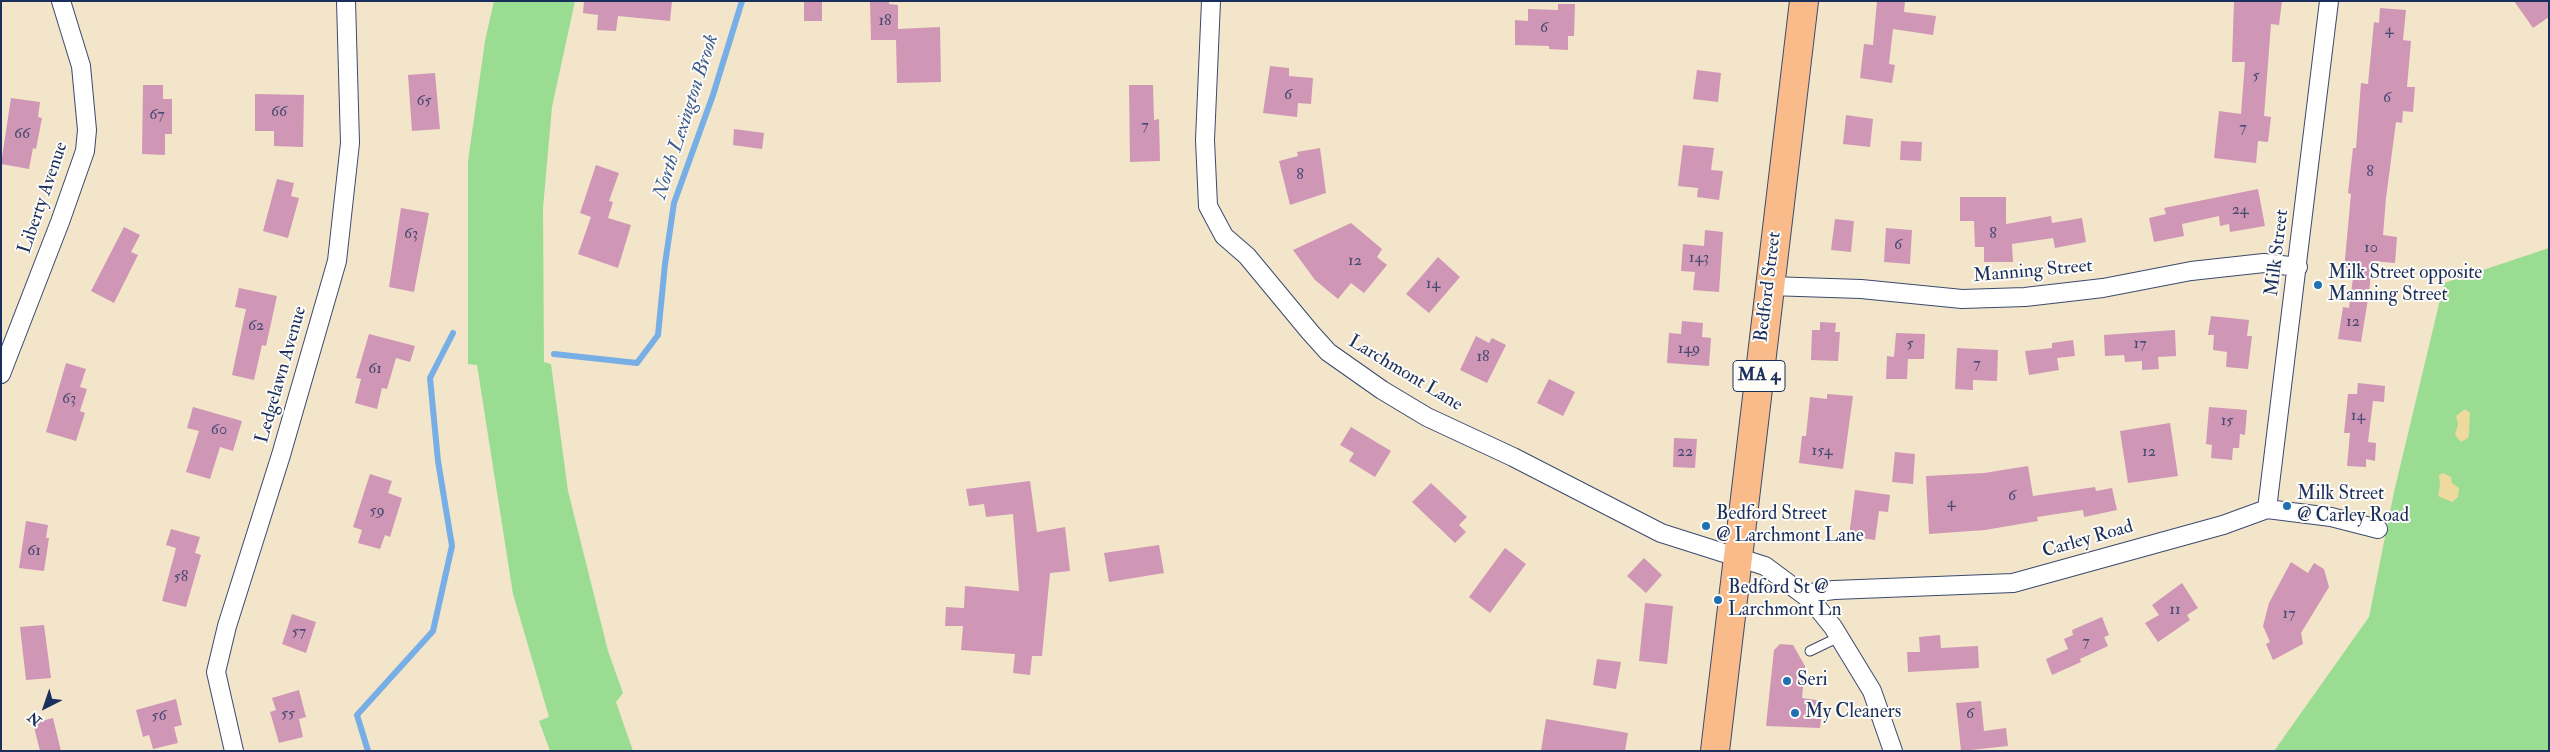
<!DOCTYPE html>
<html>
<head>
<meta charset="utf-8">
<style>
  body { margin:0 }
  #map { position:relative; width:2550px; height:752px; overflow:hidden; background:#f2e5ca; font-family:"IM FELL Double Pica",serif }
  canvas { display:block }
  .frame { position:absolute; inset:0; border:2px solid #1b2f5e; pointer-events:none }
  .north { position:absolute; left:20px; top:682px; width:50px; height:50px; -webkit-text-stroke:4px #fdfcf7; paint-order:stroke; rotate:221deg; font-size:14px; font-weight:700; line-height:20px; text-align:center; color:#1b2f5e }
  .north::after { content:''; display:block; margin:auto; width:18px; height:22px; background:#1b2f5e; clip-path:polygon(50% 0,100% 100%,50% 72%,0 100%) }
</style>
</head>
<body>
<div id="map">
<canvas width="2550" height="752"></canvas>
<div class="frame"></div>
<div class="north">N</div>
</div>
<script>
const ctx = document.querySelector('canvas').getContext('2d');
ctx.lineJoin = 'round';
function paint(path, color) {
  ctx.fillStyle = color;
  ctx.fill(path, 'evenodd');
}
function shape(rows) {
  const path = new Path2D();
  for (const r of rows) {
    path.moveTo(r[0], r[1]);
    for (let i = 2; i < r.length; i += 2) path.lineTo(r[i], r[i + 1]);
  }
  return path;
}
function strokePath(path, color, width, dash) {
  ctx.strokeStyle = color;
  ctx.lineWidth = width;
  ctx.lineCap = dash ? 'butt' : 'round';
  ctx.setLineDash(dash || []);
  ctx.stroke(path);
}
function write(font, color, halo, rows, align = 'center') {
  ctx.font = font + ' "IM FELL Double Pica",serif';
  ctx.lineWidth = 4;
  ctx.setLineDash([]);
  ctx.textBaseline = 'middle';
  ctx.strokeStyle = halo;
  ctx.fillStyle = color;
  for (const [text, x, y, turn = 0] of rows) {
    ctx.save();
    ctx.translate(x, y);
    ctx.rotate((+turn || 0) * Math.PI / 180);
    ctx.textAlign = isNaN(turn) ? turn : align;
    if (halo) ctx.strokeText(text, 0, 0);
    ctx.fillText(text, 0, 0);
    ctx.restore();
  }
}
paint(shape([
  [494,1,575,1,552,107,543,208,544,362,551,364,568,491,608,651,623,693,616,702,633,751,550,751,539,721,549,717,513,594,477,365,468,364,468,161,485,41],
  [2549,248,2549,751,2274,751,2369,617,2394,492,2444,283]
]), '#9bdc93');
paint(shape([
  [2465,409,2470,413,2469,432,2468,438,2461,442,2455,435,2458,424,2456,416],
  [2443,473,2451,477,2452,483,2459,488,2458,497,2452,502,2438,496,2440,485,2439,475]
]), '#eeda9e');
strokePath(shape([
  [554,354,637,363,658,335,665,264,674,203,713,95,742,1],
  [368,751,357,715,433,631,452,546,438,461,430,378,453,333]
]), '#77aee6', 6);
paint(shape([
  [584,1,672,1,670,21,618,16,616,31,597,30,598,15,583,13],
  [804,1,822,1,822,21,804,21],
  [870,1,889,1,889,4,898,5,898,29,940,27,941,82,897,83,896,40,871,40],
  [1877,1,1905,1,1904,12,1936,16,1933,35,1893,29,1889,64,1895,65,1892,83,1860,78,1864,44,1873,45],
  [2234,1,2282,1,2279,25,2271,24,2264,116,2271,117,2268,142,2258,141,2256,163,2214,158,2219,111,2241,114,2245,62,2232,62],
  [2514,1,2549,1,2549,17,2533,28],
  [1558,4,1575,4,1574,36,1568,36,1568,50,1549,49,1549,46,1515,45,1515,20,1528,21,1528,9,1558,10],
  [2380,8,2406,10,2403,40,2411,41,2407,87,2415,87,2413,112,2403,111,2402,123,2396,122,2386,198,2383,235,2397,237,2395,263,2372,261,2369,293,2361,342,2338,339,2343,307,2349,308,2354,271,2344,270,2351,194,2348,193,2353,148,2356,148,2361,83,2368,84,2374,22,2379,23],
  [1270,66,1289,68,1289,76,1313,78,1311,104,1298,103,1297,117,1263,113],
  [1697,70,1721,73,1718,102,1693,99],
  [435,73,440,129,412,131,408,75],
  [143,85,163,85,163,99,172,99,172,134,165,134,165,155,142,154],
  [1129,85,1153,85,1154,120,1159,119,1160,161,1130,162],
  [255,94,304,95,303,147,274,146,274,131,255,131],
  [11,98,40,102,38,117,42,118,36,149,33,148,29,169,1,164],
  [1846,115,1873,119,1870,147,1843,144],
  [734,129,764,133,762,149,733,145],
  [1901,141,1922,142,1921,161,1900,160],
  [1683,145,1714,148,1711,170,1723,171,1719,200,1697,197,1698,188,1678,186],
  [1320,148,1326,193,1290,205,1279,161,1298,156,1297,152],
  [596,165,619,173,609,201,613,202,608,218,631,225,618,268,578,254,591,217,580,213],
  [277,179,294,183,291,196,299,198,288,238,263,231],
  [2258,189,2265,226,2230,232,2229,224,2220,226,2219,216,2182,224,2184,236,2154,242,2149,218,2166,214,2164,208],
  [1960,197,2006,197,2006,224,2051,216,2052,223,2082,218,2086,242,2055,248,2053,238,2012,244,2013,262,1984,262,1984,247,1975,247,1974,221,1960,221],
  [401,208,429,213,414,292,389,287],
  [1835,219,1854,221,1851,252,1831,250],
  [1351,223,1382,249,1377,257,1387,265,1364,293,1351,283,1338,299,1315,280,1293,250],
  [124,227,140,235,131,252,138,255,114,303,91,291],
  [1886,228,1912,230,1910,264,1884,262],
  [1705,230,1723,232,1719,292,1693,290,1695,272,1681,271,1683,244,1704,246],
  [1438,257,1460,277,1429,313,1406,294],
  [239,288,277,296,266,346,262,345,254,380,232,375,246,309,235,307],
  [2211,316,2249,320,2247,336,2252,336,2248,369,2226,367,2227,352,2213,350,2214,335,2208,335],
  [1682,321,1703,323,1702,337,1711,338,1709,366,1667,363,1669,333,1681,334],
  [1820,322,1836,323,1835,332,1840,332,1838,361,1811,360,1812,330,1820,330],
  [2175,330,2176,356,2158,357,2159,369,2142,370,2142,361,2125,362,2124,355,2105,356,2104,335],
  [1896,333,1925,334,1924,359,1908,359,1907,379,1886,379,1887,356,1894,357],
  [369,334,415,346,410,362,396,358,387,389,382,388,377,409,355,403,361,379,356,378],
  [1476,336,1489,343,1492,338,1506,345,1487,383,1460,370],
  [2073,340,2075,356,2057,358,2059,370,2029,375,2025,351,2052,348,2052,343],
  [1957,348,1998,350,1997,381,1973,380,1973,390,1955,389],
  [66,363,86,369,80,387,87,389,80,411,85,413,76,441,46,432],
  [1549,379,1575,392,1563,416,1537,403],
  [2358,383,2385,386,2384,402,2373,401,2368,442,2376,443,2375,461,2366,459,2366,467,2347,466,2350,433,2344,433,2348,394,2357,394],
  [1827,394,1853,396,1843,469,1799,463,1802,436,1806,436,1810,397,1827,399],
  [193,407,242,421,233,451,220,447,210,479,186,472,199,431,187,428],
  [2209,407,2247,410,2245,435,2240,434,2239,448,2233,448,2232,460,2211,458,2212,445,2206,444],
  [2170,423,2178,476,2128,483,2120,431],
  [1351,427,1391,451,1375,477,1349,461,1354,453,1340,445],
  [1674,438,1697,439,1695,468,1673,467],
  [1895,452,1915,454,1913,484,1892,482],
  [2028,466,2033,496,2095,487,2096,491,2112,488,2117,510,2084,517,2083,510,2037,517,2038,521,1985,530,1929,534,1926,476,1984,473],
  [370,474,392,481,388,493,402,498,390,537,385,535,380,549,358,543,362,530,353,527],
  [1030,481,1037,532,1065,527,1070,571,1050,573,1042,656,1032,656,1030,675,1013,673,1015,654,961,650,963,626,945,626,946,607,964,608,965,586,1019,591,1013,514,986,517,984,504,969,506,966,489],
  [1431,483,1467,517,1459,525,1466,532,1455,543,1412,502],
  [1855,490,1890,495,1888,512,1879,511,1875,540,1849,536],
  [26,521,48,525,46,538,49,538,44,571,19,568],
  [171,529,200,537,195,553,201,555,186,607,162,601,176,548,166,545],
  [1159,545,1164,573,1109,582,1104,553],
  [1505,548,1526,564,1490,613,1469,597],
  [1644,558,1662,575,1646,593,1627,576],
  [2291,562,2308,573,2314,563,2324,569,2329,587,2301,633,2303,644,2273,660,2266,644,2270,642,2263,626,2269,603],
  [2182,583,2198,608,2187,615,2190,620,2158,642,2145,623,2159,615,2152,605],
  [1645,603,1673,606,1667,664,1639,661],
  [292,614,316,622,306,653,282,644],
  [2102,617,2109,635,2104,637,2108,646,2080,659,2081,662,2052,675,2046,659,2068,649,2064,639,2073,635,2072,630],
  [44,625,51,678,26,680,20,627],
  [1940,635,1941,648,1978,646,1979,668,1908,672,1907,652,1920,652,1919,637],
  [1780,644,1793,645,1805,666,1802,698,1823,701,1820,728,1766,726,1774,650],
  [1597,659,1621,662,1616,689,1593,685],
  [299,690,306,717,299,719,303,737,279,743,270,712,276,710,272,698],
  [176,699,182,725,174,727,178,743,153,749,149,735,143,737,136,710],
  [1981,701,1984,731,2006,728,2008,746,1961,751,1956,703],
  [53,718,61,751,40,751,33,723],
  [1546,719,1628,733,1625,751,1541,751]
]), '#cf97b5');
const service = shape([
  [1810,651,1839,637]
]);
const minor = shape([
  [1211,1,1205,140,1208,206,1224,236,1247,256,1310,332,1328,352,1382,390,1427,417,1513,457,1661,533,1765,566,1812,601,1833,627,1872,691,1893,751],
  [1769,286,1861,289,1962,299,2025,297,2103,288,2191,271,2264,263,2298,267],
  [1,374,60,222,85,151,87,130,81,66,61,1],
  [2267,509,2329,1],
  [1803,594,1834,590,2013,583,2223,525,2267,509,2331,517,2378,529],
  [234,751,216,672,227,626,281,455,337,261,350,143,346,1]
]);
const primary = shape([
  [1715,751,1804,1]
]);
strokePath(service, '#3b4a6e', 11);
strokePath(minor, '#3b4a6e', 20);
strokePath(primary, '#3b4a6e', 30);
strokePath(service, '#fff', 9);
strokePath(minor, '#fff', 18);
strokePath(primary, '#fabb8b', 28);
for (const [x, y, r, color] of [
  [2318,285,5,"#1f6fb2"],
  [2287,506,5,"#1f6fb2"],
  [1706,526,5,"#1f6fb2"],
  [1718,600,5,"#1f6fb2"],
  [1787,681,5,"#1f6fb2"],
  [1795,713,5,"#1f6fb2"]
]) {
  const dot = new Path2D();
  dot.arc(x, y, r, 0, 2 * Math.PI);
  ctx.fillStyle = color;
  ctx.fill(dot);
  strokePath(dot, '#fdfcf7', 2);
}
write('16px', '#484974', null, [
  ["18",885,22],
  ["6",1544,29],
  ["4",2389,31],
  ["5",2256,77],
  ["6",1288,96],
  ["6",2387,99],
  ["65",424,102],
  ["66",279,113],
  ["67",157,116],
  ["7",1145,127],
  ["7",2243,129],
  ["66",22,135],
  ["8",2370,173],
  ["8",1300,176],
  ["24",2240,211],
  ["63",411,235],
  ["8",1993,235],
  ["6",1898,246],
  ["10",2371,249],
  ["143",1699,259],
  ["12",1355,262],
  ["14",1433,285],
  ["12",2353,323],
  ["62",256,327],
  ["5",1910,345],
  ["17",2140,345],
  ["149",1689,350],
  ["18",1483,358],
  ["7",1977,365],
  ["61",375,370],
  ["63",69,400],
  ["14",2358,417],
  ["15",2227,422],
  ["60",219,431],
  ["154",1822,452],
  ["22",1685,453],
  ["12",2149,453],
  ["6",2012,497],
  ["4",1951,504],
  ["59",377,512],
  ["61",34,552],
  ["58",181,578],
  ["11",2175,611],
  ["17",2289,615],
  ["57",299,633],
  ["7",2086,643],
  ["55",288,715],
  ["6",1970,715],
  ["56",159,717]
]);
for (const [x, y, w] of [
  [1759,376,52]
]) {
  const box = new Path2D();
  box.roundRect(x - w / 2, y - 15.5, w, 31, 4);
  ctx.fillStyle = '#fdfcf7';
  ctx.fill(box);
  strokePath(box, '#1b2f5e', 1);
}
write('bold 18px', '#1b2f5e', null, [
  ["MA 4",1759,376]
]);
write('19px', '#1b2f5e', '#fdfcf7', [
  ["Liberty Avenue",44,198,-71],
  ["Milk Street",2278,253,-83],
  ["Manning Street",2033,272,-5],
  ["Bedford Street",1769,287,-83],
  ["Larchmont Lane",1405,374,31],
  ["Ledgelawn Avenue",282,375,-74],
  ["Carley Road",2088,540,-16]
]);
write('19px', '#1b2f5e', '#fdfcf7', [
  ["Milk Street opposite",2328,274],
  ["Manning Street",2328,296],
  ["Milk Street",2297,495],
  ["@ Carley Road",2297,517],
  ["Bedford Street",1716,515],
  ["@ Larchmont Lane",1716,537],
  ["Bedford St @",1728,589],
  ["Larchmont Ln",1728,611],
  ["Seri",1797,681],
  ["My Cleaners",1805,713]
], 'left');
write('italic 20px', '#3b5b8e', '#fdfcf7', [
  ["North Lexington Brook",687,117,-72]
]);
</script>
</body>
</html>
